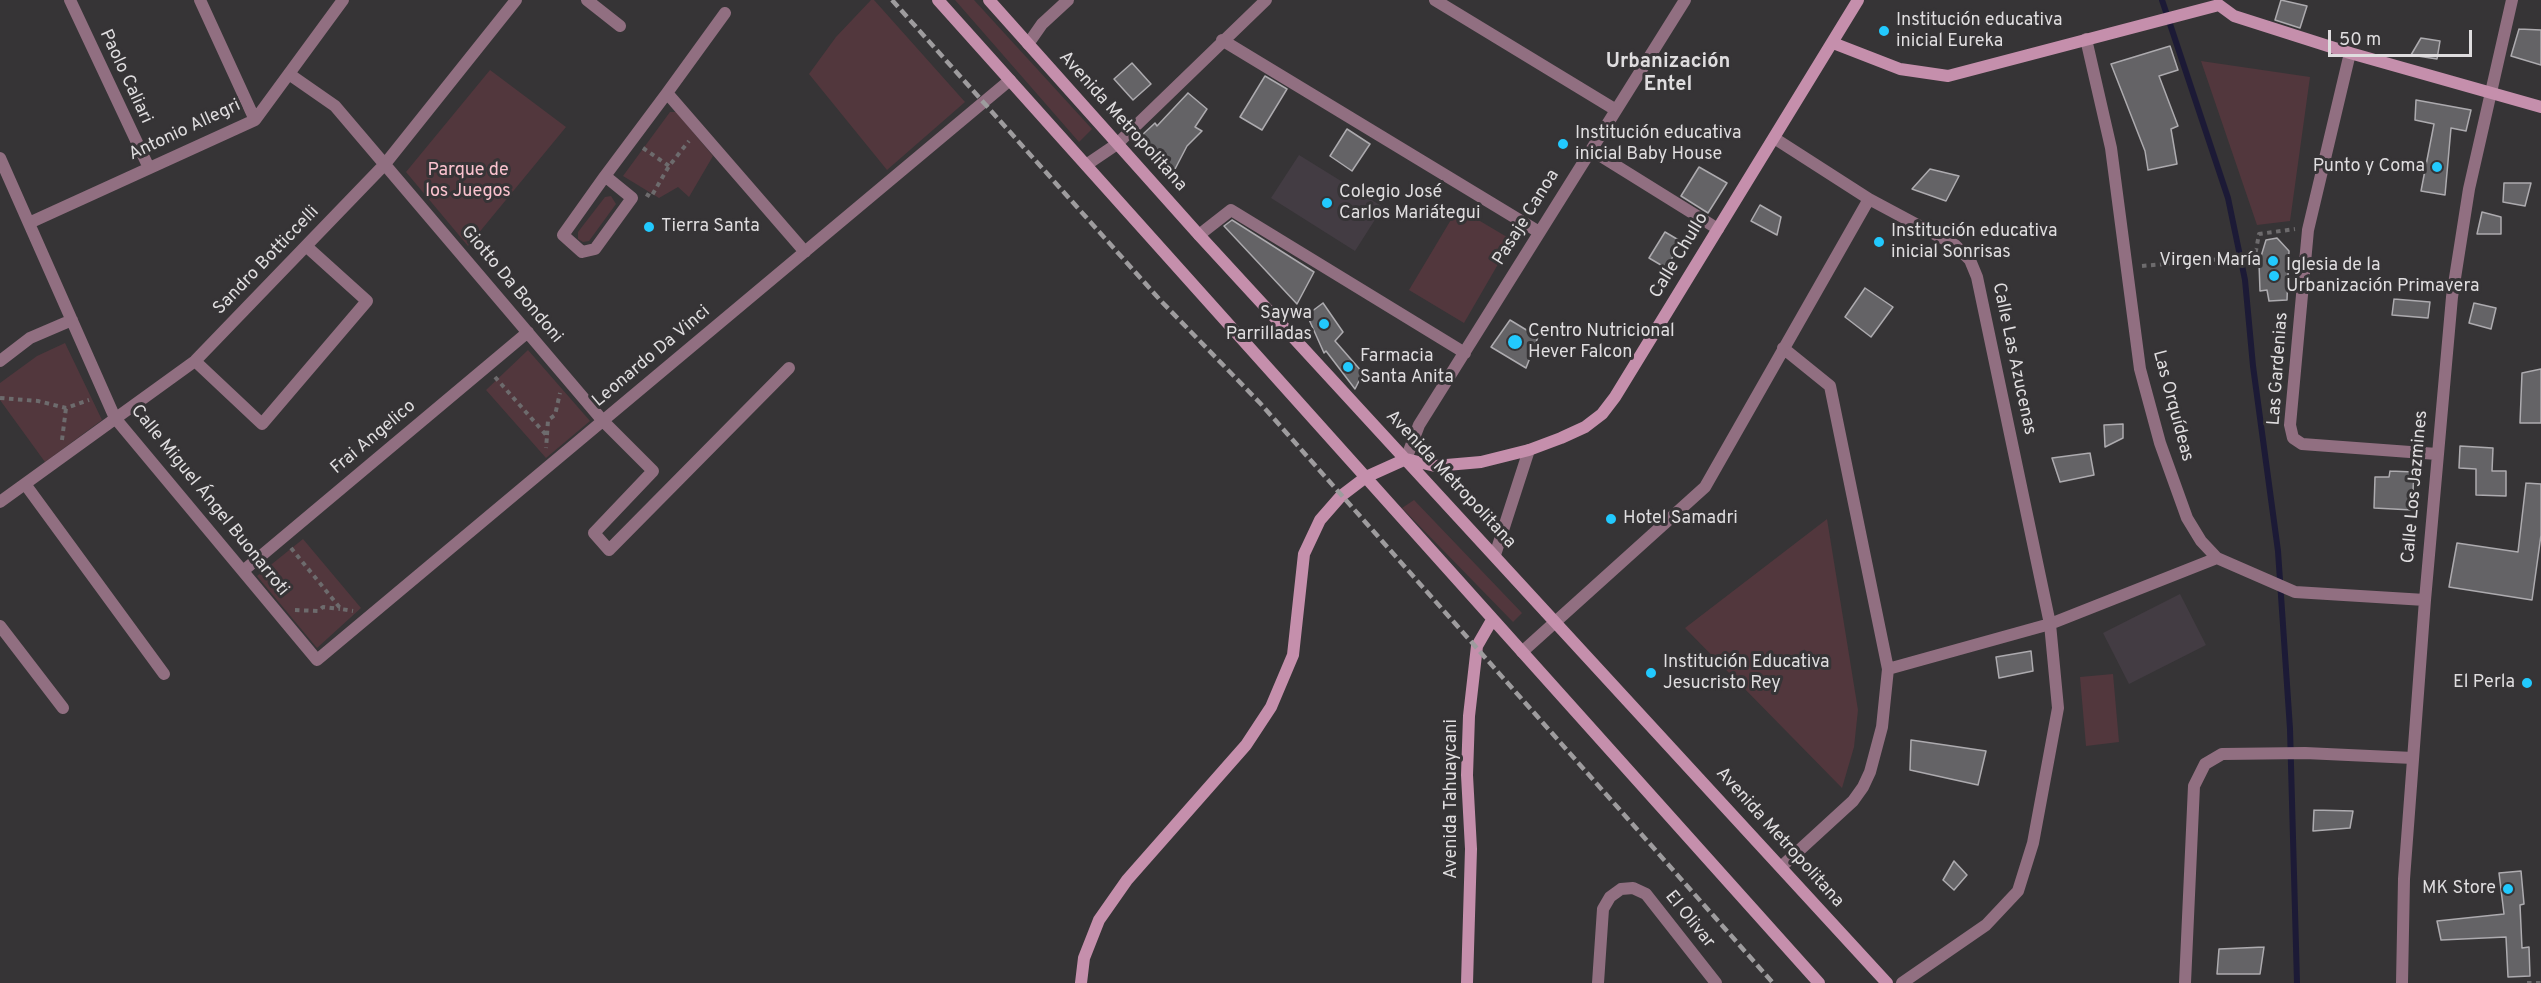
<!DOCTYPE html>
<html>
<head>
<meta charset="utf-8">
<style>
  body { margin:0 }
  #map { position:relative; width:2541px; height:983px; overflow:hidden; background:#363436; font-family:Overpass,sans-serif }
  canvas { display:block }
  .scale { position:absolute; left:2328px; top:30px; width:144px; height:27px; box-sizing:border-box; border:3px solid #dfdddf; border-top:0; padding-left:8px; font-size:18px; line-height:21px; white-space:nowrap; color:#dfdddf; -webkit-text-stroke:4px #363436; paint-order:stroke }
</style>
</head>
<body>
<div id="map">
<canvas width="2541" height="983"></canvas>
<div class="scale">50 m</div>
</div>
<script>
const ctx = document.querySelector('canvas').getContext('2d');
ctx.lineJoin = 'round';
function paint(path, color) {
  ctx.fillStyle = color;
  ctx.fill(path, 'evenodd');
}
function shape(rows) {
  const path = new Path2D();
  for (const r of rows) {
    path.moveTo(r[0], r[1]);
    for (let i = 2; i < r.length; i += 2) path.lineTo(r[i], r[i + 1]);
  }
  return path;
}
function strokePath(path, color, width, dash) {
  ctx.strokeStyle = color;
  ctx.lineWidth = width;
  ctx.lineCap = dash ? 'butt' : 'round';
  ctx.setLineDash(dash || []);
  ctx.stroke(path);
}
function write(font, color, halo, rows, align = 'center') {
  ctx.font = font + ' Overpass,sans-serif';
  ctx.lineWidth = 6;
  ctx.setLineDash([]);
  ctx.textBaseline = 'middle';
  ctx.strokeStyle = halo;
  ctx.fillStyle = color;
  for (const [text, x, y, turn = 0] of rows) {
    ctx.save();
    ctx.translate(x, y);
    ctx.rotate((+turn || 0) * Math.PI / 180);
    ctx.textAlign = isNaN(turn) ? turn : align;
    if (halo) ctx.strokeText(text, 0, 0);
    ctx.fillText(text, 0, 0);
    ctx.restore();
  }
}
paint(shape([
  [1299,155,1383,207,1355,251,1271,198],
  [2180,594,2206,645,2129,684,2103,633]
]), '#433c43');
paint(shape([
  [871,0,874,0,965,102,887,170,809,74,836,37],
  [955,0,974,0,1092,129,1079,142],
  [2201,61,2310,77,2290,221,2257,225],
  [490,70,566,127,468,246,406,172],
  [670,112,676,112,713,156,689,197,678,187,659,198,623,176],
  [611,196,616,204,589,241,583,242,578,239,578,232,605,197],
  [1458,208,1512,240,1464,323,1409,290],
  [65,343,102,420,45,462,0,400,0,383,37,356],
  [528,350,590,421,546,458,486,390],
  [1414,500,1522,613,1513,622,1402,508],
  [1827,519,1858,710,1854,747,1842,788,1685,628],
  [303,539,361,608,317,648,257,576],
  [2113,674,2119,742,2086,746,2080,677]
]), '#52373d');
strokePath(shape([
  [2162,0,2228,198,2245,280,2253,366,2278,551,2290,729,2297,983]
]), '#1c1a36', 6);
const building = shape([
  [2281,0,2307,6,2300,28,2275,20,2281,0],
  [2519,29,2541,30,2541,65,2511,56,2519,29],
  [2421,38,2440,41,2437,59,2411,55,2421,38],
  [2170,46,2178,70,2159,76,2178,126,2171,129,2177,164,2148,170,2145,151,2111,64,2170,46],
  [1132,63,1151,84,1133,100,1114,79,1132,63],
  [1265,76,1287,89,1262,130,1240,117,1265,76],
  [1188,93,1207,109,1195,127,1202,131,1187,146,1174,171,1141,136,1155,123,1157,126,1188,93],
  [2416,100,2471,110,2466,131,2451,128,2445,195,2421,191,2434,124,2415,120,2416,100],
  [1347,129,1370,144,1352,171,1330,156,1347,129],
  [1699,167,1727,183,1708,213,1681,196,1699,167],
  [1930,169,1959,176,1946,201,1912,189,1930,169],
  [2504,183,2531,183,2525,206,2503,202,2504,183],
  [1760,205,1781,217,1777,235,1751,221,1760,205],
  [2482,212,2501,217,2501,234,2477,234,2482,212],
  [1232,220,1314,272,1297,304,1224,226,1232,220],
  [1665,232,1682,242,1666,268,1649,258,1665,232],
  [2277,238,2289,251,2287,300,2269,301,2267,290,2260,291,2259,263,2266,240,2277,238],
  [1865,288,1893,307,1871,337,1845,317,1865,288],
  [2394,299,2430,302,2428,318,2392,315,2394,299],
  [1323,303,1343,332,1335,341,1363,373,1355,389,1326,351,1324,353,1307,315,1323,303],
  [2474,303,2496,308,2491,329,2469,323,2474,303],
  [1510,320,1538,337,1526,368,1491,347,1510,320],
  [2541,369,2541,423,2520,423,2522,373,2541,369],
  [2123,424,2123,438,2105,447,2104,425,2123,424],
  [2460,446,2493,448,2492,471,2506,471,2506,496,2476,495,2476,469,2459,468,2460,446],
  [2090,453,2094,475,2060,482,2052,458,2090,453],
  [2390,471,2414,472,2412,510,2374,508,2375,477,2389,477,2390,471],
  [2526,483,2541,484,2541,535,2532,600,2449,587,2457,543,2518,552,2526,483],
  [2031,651,2033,671,1999,678,1996,657,2031,651],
  [1911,740,1986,751,1978,785,1910,770,1911,740],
  [2314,810,2353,811,2350,828,2313,831,2314,810],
  [1954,861,1967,875,1954,890,1943,880,1954,861],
  [2521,871,2524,904,2520,905,2522,948,2529,947,2530,976,2508,977,2506,937,2441,940,2437,921,2504,914,2499,873,2521,871],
  [2264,947,2260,974,2217,974,2219,949,2264,947]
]);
paint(building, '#646366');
strokePath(building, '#adabaf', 1.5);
strokePath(shape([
  [643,148,669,166],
  [646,194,651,197,669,166,689,141],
  [2142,266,2255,256,2259,234,2295,229],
  [495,377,547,436,546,448],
  [0,398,38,401,66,408,89,400],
  [547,435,548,420,555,415,560,393],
  [62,440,66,408],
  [291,548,341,609,353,611],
  [295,610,318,611,323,607,340,609],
  [2527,983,2541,983]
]), '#6d6b6d', 4, [4.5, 4.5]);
strokePath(shape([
  [70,0,149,168],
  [200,0,255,120],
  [587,0,620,26],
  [1435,0,1616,110],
  [2086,39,2111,148,2140,369,2160,443,2187,518,2201,541,2217,558,2295,592,2425,600],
  [1222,40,1539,232],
  [1028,44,1042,24,1068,0],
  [2350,53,2308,230,2290,425,2293,438,2302,444,2437,454],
  [289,74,335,106,603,421,653,471,594,533,609,550,789,368],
  [667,93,805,252],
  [1774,138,1869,199,1955,245,1970,260,1977,277,2050,624,2058,708,2033,843,2018,891,1986,925,1902,983],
  [1591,150,1718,229],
  [0,158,115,418,317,660,1010,80],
  [1086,165,1117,144,1266,0],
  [605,176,632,198,595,249,582,252,563,235,605,176,667,93,725,13],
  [29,223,255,120,343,0],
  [1199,235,1231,210,1465,353],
  [0,361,30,338,72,320],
  [195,361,262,424,367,301,306,246],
  [1406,459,1419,425,1685,0],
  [25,484,164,674],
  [0,502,195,361,385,164,516,0],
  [1495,555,1529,450],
  [243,571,528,332],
  [0,626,63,708],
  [1522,652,1705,487,1869,199],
  [1888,669,2050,624,2217,558],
  [1781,867,1853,801,1863,787,1870,772,1882,727,1888,669,1830,386,1783,348],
  [1598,983,1603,909,1610,897,1621,889,1633,888,1646,894,1716,983],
  [2185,983,2194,786,2205,764,2222,754,2305,753,2413,758],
  [2402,983,2404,879,2425,600,2452,297,2469,189,2512,0]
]), '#916f81', 12);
strokePath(shape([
  [938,0,1819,983],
  [989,0,1199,235,1887,983],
  [1833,43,1900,69,1948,76,2219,5,2234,16,2350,53,2541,107],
  [1081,983,1084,958,1099,920,1127,880,1246,745,1271,707,1293,655,1304,554,1320,520,1341,496,1366,477,1406,459,1435,466,1481,462,1529,450,1561,438,1585,427,1602,414,1615,397,1858,0],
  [1467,983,1471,849,1467,775,1469,716,1477,646,1492,620]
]), '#c58fac', 12);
strokePath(shape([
  [892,0,1161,301,1260,403,1773,983]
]), '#9e9c9e', 4.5, [9, 4.5]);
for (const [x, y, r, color] of [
  [1884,31,6,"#22c9fe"],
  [1563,144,6,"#22c9fe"],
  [2437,167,6,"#22c9fe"],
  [1327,203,6,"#22c9fe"],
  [649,227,6,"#22c9fe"],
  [1879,242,6,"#22c9fe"],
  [2273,261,6,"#22c9fe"],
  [2274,276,6,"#22c9fe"],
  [1324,324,6,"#22c9fe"],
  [1515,342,8,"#22c9fe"],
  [1348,367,6,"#22c9fe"],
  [1611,519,6,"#22c9fe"],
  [1651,673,6,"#22c9fe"],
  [2527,683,6,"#22c9fe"],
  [2508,889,6,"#22c9fe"]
]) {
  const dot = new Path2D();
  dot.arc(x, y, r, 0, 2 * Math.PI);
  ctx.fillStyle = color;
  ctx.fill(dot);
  strokePath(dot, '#363436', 2);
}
write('18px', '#dfdddf', '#363436', [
  ["Institución educativa",1896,21],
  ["inicial Eureka",1896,42],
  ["Institución educativa",1575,134],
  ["inicial Baby House",1575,155],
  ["Punto y Coma",2425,167,"right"],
  ["Colegio José",1339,193],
  ["Carlos Mariátegui",1339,214],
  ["Tierra Santa",661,227],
  ["Institución educativa",1891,232],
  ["inicial Sonrisas",1891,253],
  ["Virgen María",2261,261,"right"],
  ["Iglesia de la",2286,266],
  ["Urbanización Primavera",2286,287],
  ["Saywa",1312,314,"right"],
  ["Parrilladas",1312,335,"right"],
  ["Centro Nutricional",1528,332],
  ["Hever Falcon",1528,353],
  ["Farmacia",1360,357],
  ["Santa Anita",1360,378],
  ["Hotel Samadri",1623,519],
  ["Institución Educativa",1663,663],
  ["Jesucristo Rey",1663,684],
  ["El Perla",2515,683,"right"],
  ["MK Store",2496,889,"right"]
], 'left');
write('18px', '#dfdddf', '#363436', [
  ["Paolo Caliari",125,77,65],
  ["Avenida Metropolitana",1122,122,48],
  ["Antonio Allegri",185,131,-25],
  ["Pasaje Canoa",1527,218,-58],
  ["Calle Chullo",1680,256,-59],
  ["Sandro Botticcelli",267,261,-46],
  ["Giotto Da Bondoni",511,285,50],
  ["Leonardo Da Vinci",652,357,-40],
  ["Calle Las Azucenas",2013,359,78],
  ["Las Gardenias",2279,369,-86],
  ["Las Orquídeas",2172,406,75],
  ["Frai Angelico",374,438,-40],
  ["Avenida Metropolitana",1450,480,47],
  ["Calle Los Jazmines",2416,487,-85],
  ["Calle Miguel Ángel Buonarroti",209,501,51],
  ["Avenida Tahuaycani",1452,799,-90],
  ["Avenida Metropolitana",1779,838,48],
  ["El Olivar",1689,920,51]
]);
write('18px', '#fac2ce', '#363436', [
  ["Parque de",468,171],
  ["los Juegos",468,192]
]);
write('bold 20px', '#dfdddf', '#363436', [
  ["Urbanización",1668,63],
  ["Entel",1668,86]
]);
</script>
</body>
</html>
